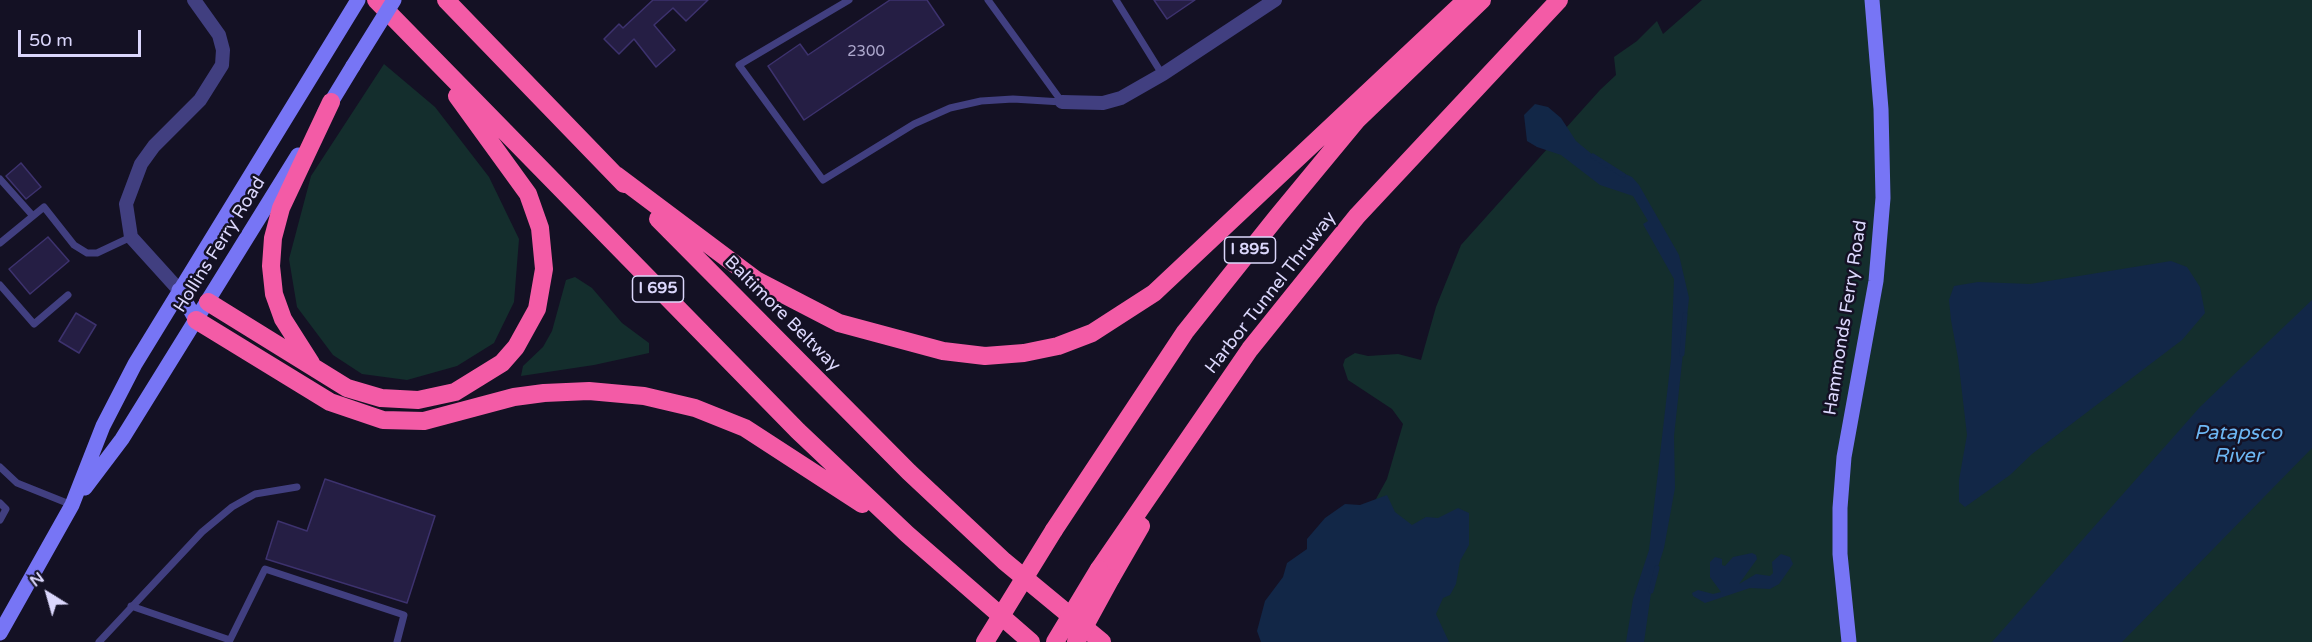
<!DOCTYPE html>
<html>
<head>
<meta charset="utf-8">
<style>
  body { margin:0 }
  #map { position:relative; width:2312px; height:642px; overflow:hidden; background:#141124; font-family:"Varela Round",sans-serif }
  canvas { display:block }
  .north { position:absolute; left:18px; top:564px; width:60px; height:60px; -webkit-text-stroke:4px #141124; paint-order:stroke; rotate:323deg; font-size:16px; font-weight:700; line-height:24px; text-align:center; color:#dbd7fc }
  .north::after { content:''; display:block; margin:auto; width:21px; height:27px; background:#dbd7fc; clip-path:polygon(50% 0,100% 100%,50% 72%,0 100%) }
  .scale { position:absolute; left:18px; top:30px; width:123px; height:27px; box-sizing:border-box; border:3px solid #dbd7fc; border-top:0; padding-left:8px; font-size:18px; line-height:21px; white-space:nowrap; color:#dbd7fc; -webkit-text-stroke:4px #141124; paint-order:stroke }
</style>
</head>
<body>
<div id="map">
<canvas width="2312" height="642"></canvas>
<div class="north">N</div>
<div class="scale">50 m</div>
</div>
<script>
const ctx = document.querySelector('canvas').getContext('2d');
ctx.lineJoin = 'round';
function paint(path, color) {
  ctx.fillStyle = color;
  ctx.fill(path, 'evenodd');
}
function shape(rows) {
  const path = new Path2D();
  for (const r of rows) {
    path.moveTo(r[0], r[1]);
    for (let i = 2; i < r.length; i += 2) path.lineTo(r[i], r[i + 1]);
  }
  return path;
}
function strokePath(path, color, width, dash) {
  ctx.strokeStyle = color;
  ctx.lineWidth = width;
  ctx.lineCap = dash ? 'butt' : 'round';
  ctx.setLineDash(dash || []);
  ctx.stroke(path);
}
function write(font, color, halo, rows, align = 'center') {
  ctx.font = font + ' "Varela Round",sans-serif';
  ctx.lineWidth = 5;
  ctx.setLineDash([]);
  ctx.textBaseline = 'middle';
  ctx.strokeStyle = halo;
  ctx.fillStyle = color;
  for (const [text, x, y, turn = 0] of rows) {
    ctx.save();
    ctx.translate(x, y);
    ctx.rotate((+turn || 0) * Math.PI / 180);
    ctx.textAlign = isNaN(turn) ? turn : align;
    if (halo) ctx.strokeText(text, 0, 0);
    ctx.fillText(text, 0, 0);
    ctx.restore();
  }
}
paint(shape([
  [1702,0,2312,0,2312,642,1297,642,1387,479,1403,424,1392,409,1348,380,1343,365,1345,359,1355,353,1368,356,1398,354,1421,360,1436,307,1461,245,1600,90,1616,75,1614,57,1637,41,1657,21,1663,34],
  [384,64,435,107,489,177,519,239,514,302,494,343,457,366,407,380,362,374,333,355,297,307,289,259,311,176],
  [575,277,592,288,622,323,649,343,649,353,594,365,521,376,523,366,543,347,552,331,566,280]
]), '#142e2d');
paint(shape([
  [1535,104,1548,107,1561,118,1576,141,1605,165,1632,177,1639,185,1679,255,1689,298,1674,436,1675,488,1664,548,1652,586,1644,642,1626,642,1633,599,1649,550,1671,359,1674,279,1643,224,1648,221,1633,196,1600,185,1561,155,1537,147,1527,141,1524,115],
  [2171,261,2187,267,2200,287,2205,313,2182,340,2032,454,2010,475,1965,507,1959,502,1959,480,1967,435,1958,358,1951,320,1949,300,1954,286,1978,282,2030,284],
  [2312,300,2312,448,2122,642,1992,642,2200,407],
  [1387,495,1395,512,1412,525,1426,517,1438,518,1458,508,1469,513,1469,545,1460,561,1456,584,1450,595,1443,598,1436,614,1449,642,1261,642,1257,631,1265,601,1283,577,1287,563,1307,549,1307,539,1325,518,1345,504,1360,505],
  [1752,553,1756,555,1757,559,1739,584,1756,574,1770,576,1773,573,1772,562,1781,554,1790,557,1793,564,1779,584,1770,589,1750,588,1705,603,1693,596,1692,593,1698,590,1713,594,1721,592,1710,577,1710,562,1715,557,1722,559,1722,565,1725,566,1733,557]
]), '#122747');
strokePath(shape([
  [1593,156,1623,175],
  [1682,354,1685,315],
  [1651,591,1657,568]
]), '#122747', 5);
const building = shape([
  [653,0,708,0,686,21,673,8,654,25,675,50,656,67,634,39,619,54,604,39,619,24,623,28,653,0],
  [890,0,927,0,944,25,804,120,768,66,800,44,808,55,890,0],
  [1154,0,1195,0,1167,19,1154,0],
  [21,163,41,187,26,199,6,176,21,163],
  [48,237,69,261,30,294,9,269,48,237],
  [76,313,96,325,79,353,59,341,76,313],
  [325,479,435,516,407,603,266,559,278,521,307,531,325,479]
]);
paint(building, '#251e44');
strokePath(building, '#3d326e', 1.5);
strokePath(shape([
  [849,0,739,65,823,180,914,124,950,108,981,101,1013,99,1062,102,988,0],
  [1116,0,1162,74],
  [0,179,33,216],
  [0,243,44,207,74,245,87,253,97,253,131,237],
  [0,285,34,324,68,295],
  [0,467,17,483,72,505],
  [0,503,6,509,0,520],
  [131,606,230,640,265,569,404,615,397,642],
  [99,642,202,532,232,507,255,494,297,487]
]), '#413f80', 7);
strokePath(shape([
  [1062,102,1103,103,1121,98,1163,74,1275,0],
  [179,290,131,237,126,204,141,164,154,146,200,100,222,65,223,50,219,35,194,0]
]), '#413f80', 14);
strokePath(shape([
  [325,112,353,66],
  [179,290,196,320],
  [85,488,122,439,298,155],
  [0,633,72,505,103,426,135,364,358,0],
  [1849,642,1840,554,1840,508,1844,457,1876,281,1883,198,1881,109,1872,0]
]), '#7775f5', 15);
strokePath(shape([
  [376,0,798,431,907,534,1031,642],
  [446,0,624,184],
  [616,175,756,280,839,323,943,351,985,356,1024,353,1058,346,1092,333,1154,293,1466,0],
  [658,219,909,472,1004,561,1102,642],
  [208,302,347,388,381,398,418,400,455,392,502,363,516,347,537,309,544,269,540,228,528,194,457,96],
  [196,320,330,402,383,420,424,421,514,397,544,393,589,391,644,396,695,408,745,428,862,504],
  [311,363,283,319,274,294,271,266,273,238,281,208,331,102],
  [1054,530,1185,332,1276,218,1357,120,1482,0],
  [1099,569,1250,349,1357,216,1559,0],
  [1111,578,1141,526]
]), '#f35ba6', 18);
strokePath(shape([
  [353,66,394,0]
]), '#7775f5', 15);
strokePath(shape([
  [985,642,1054,530],
  [1055,642,1099,569],
  [1076,642,1111,578]
]), '#f35ba6', 18);
write('15px', '#aea9ce', null, [
  ["2300",866,52]
]);
for (const [x, y, w] of [
  [1250,250,51],
  [658,289,51]
]) {
  const box = new Path2D();
  box.roundRect(x - w / 2, y - 13, w, 26, 4.5);
  ctx.fillStyle = '#141124';
  ctx.fill(box);
  strokePath(box, '#dbd7fc', 1.5);
}
write('bold 16px', '#dbd7fc', null, [
  ["I 895",1250,250],
  ["I 695",658,289]
]);
write('18px', '#dbd7fc', '#141124', [
  ["Hollins Ferry Road",220,245,-58],
  ["Harbor Tunnel Thruway",1271,293,-52],
  ["Baltimore Beltway",782,314,45],
  ["Hammonds Ferry Road",1846,318,-81]
]);
write('italic 20px', '#6db7f4', '#141124', [
  ["Patapsco",2238,434],
  ["River",2238,457]
]);
</script>
</body>
</html>
